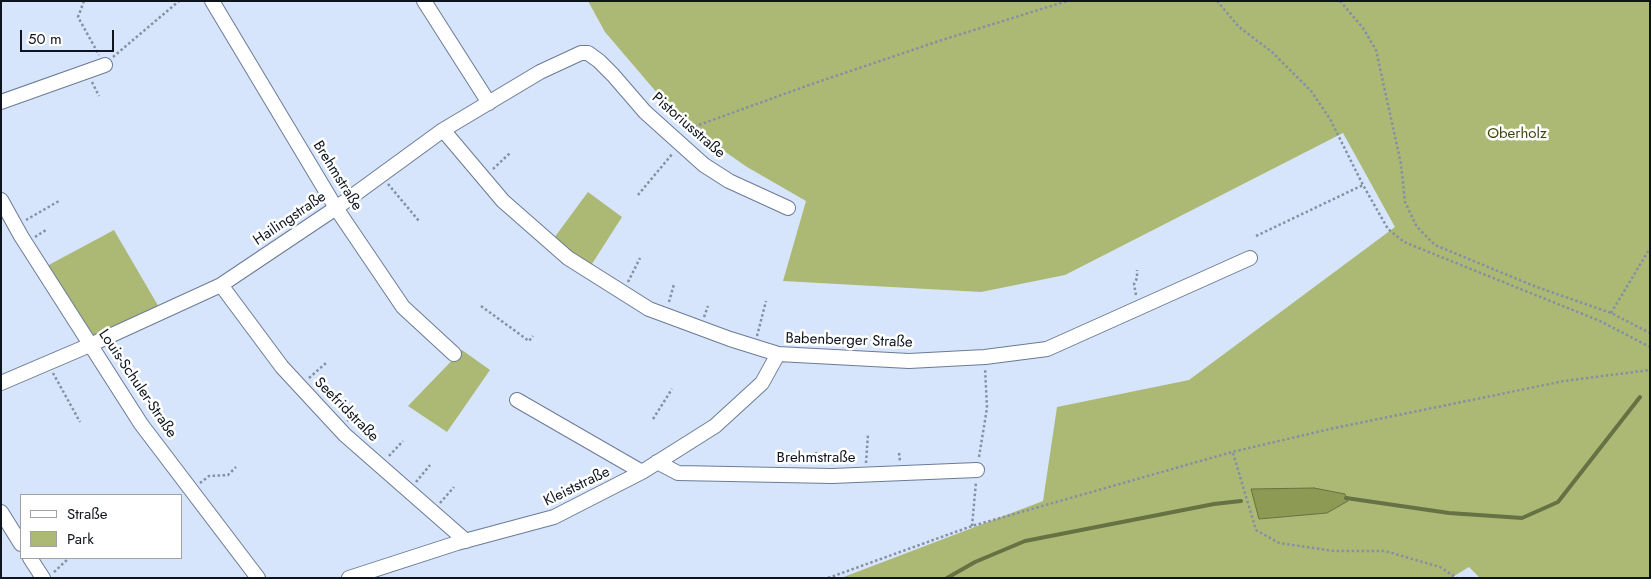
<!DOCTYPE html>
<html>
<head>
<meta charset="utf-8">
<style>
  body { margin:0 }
  #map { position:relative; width:1651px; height:579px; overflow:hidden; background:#d6e5fc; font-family:Jost,sans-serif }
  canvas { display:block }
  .frame { position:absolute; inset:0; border:2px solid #0e141e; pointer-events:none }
  .legend { position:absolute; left:20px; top:494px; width:162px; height:65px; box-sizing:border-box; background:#fff; border:1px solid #9fa1a5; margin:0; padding:6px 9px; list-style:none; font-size:15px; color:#0e141e }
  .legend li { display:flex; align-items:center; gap:10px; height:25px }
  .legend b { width:25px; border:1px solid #9fa1a5 }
  .scale { position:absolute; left:20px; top:30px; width:94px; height:22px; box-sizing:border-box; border:2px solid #0e141e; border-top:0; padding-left:6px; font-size:15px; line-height:18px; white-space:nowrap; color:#0e141e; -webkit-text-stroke:4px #fff; paint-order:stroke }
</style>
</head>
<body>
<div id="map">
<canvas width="1651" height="579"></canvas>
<div class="frame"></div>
<ul class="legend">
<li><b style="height:6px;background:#fff"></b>Straße</li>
<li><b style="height:14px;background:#acb975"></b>Park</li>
</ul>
<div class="scale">50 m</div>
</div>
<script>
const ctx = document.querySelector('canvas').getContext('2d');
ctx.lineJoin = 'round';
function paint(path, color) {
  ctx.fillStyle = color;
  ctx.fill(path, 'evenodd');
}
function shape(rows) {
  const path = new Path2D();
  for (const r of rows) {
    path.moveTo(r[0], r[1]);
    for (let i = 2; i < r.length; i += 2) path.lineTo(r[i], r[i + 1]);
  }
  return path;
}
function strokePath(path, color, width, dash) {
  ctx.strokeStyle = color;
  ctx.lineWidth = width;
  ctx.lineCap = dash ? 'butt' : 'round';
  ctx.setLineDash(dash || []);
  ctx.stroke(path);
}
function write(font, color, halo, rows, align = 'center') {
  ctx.font = font + ' Jost,sans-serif';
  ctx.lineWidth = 5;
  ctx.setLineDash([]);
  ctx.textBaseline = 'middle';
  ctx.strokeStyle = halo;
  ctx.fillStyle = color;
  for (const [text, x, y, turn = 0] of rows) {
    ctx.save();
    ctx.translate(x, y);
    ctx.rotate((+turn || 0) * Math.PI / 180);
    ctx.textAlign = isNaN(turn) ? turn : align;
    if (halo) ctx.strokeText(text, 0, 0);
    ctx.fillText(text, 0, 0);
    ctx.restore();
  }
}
paint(shape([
  [588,1,1650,1,1650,578,1480,578,1469,567,1451,578,841,578,1043,501,1057,407,1189,380,1395,227,1343,133,1065,275,981,292,783,281,806,201,747,167,681,121,605,32],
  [588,192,622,217,590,267,554,238],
  [114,230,160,309,91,341,45,267],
  [462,350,490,370,447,432,408,406]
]), '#acb975');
const water = shape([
  [1314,488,1345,494,1348,501,1327,513,1259,519,1251,489,1314,488]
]);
paint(water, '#8d9a54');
strokePath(water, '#677244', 1);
strokePath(shape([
  [1346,498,1449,513,1522,518,1558,502,1640,397],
  [947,578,975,562,1025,541,1214,504,1241,501]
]), '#677244', 4);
const minor = shape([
  [212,1,336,208,403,307,454,354],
  [424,1,489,103],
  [1,102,105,65],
  [443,130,503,201,568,258,649,309,730,339,778,354,909,361,985,357,1047,349,1250,258],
  [1,200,21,236,141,424,258,578],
  [221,285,282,367,345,435,466,541],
  [1,383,90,345,221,285,336,208,443,130,540,72,581,53,588,53,599,61,613,75,645,112,704,165,729,181,788,208],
  [517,400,642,472],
  [657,462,678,473,832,476,977,470],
  [1,512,21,544],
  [30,558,43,578],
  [349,578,457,543,554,517,642,472,715,426,762,383,778,354]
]);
strokePath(minor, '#6b7b95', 16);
strokePath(shape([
  [84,1,78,17,99,55],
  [1217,1,1239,27,1272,52,1311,91,1330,119,1363,185,1388,229,1404,242,1600,321,1650,347],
  [1340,1,1363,28,1376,50,1401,164,1405,202,1417,227,1435,245,1534,286,1611,313,1650,333],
  [113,57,179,1],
  [92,82,99,96],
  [685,130,809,85,942,40,1067,1],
  [493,169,510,153],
  [388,184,419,221],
  [638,195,673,153],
  [26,220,59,201],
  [1256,236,1363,185],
  [35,237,46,230],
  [628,282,640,258],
  [1136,295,1134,284,1137,278,1137,270],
  [669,302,674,284],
  [481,306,529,341,533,336],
  [1611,313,1650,248],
  [704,317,708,306],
  [757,336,766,301],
  [53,373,80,422],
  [309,378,326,363],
  [653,419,672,389],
  [347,421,356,412],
  [899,453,900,461],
  [1233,453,1256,530,1279,543,1334,551,1385,551,1440,567,1457,578],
  [389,456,403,441],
  [979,457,987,408,985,368],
  [815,463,816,452],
  [866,463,868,434],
  [416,482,430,465],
  [200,483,209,476,228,475,236,467],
  [440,503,454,487],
  [972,526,976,482],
  [54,572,69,558],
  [828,578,972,526,1232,452,1330,429,1564,381,1650,370]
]), '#8590a2', 2.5, [2.5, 2.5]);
strokePath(minor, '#fff', 14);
write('15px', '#0e141e', '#fff', [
  ["Pistoriusstraße",688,126,41],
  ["Brehmstraße",337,176,58],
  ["Hailingstraße",290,219,-34],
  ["Babenberger Straße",849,341,2],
  ["Louis-Schuler-Straße",137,384,56],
  ["Seefridstraße",346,410,45],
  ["Brehmstraße",816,458],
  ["Kleiststraße",577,487,-26]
]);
write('15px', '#3d450f', '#fff', [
  ["Oberholz",1517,134]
]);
</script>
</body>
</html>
